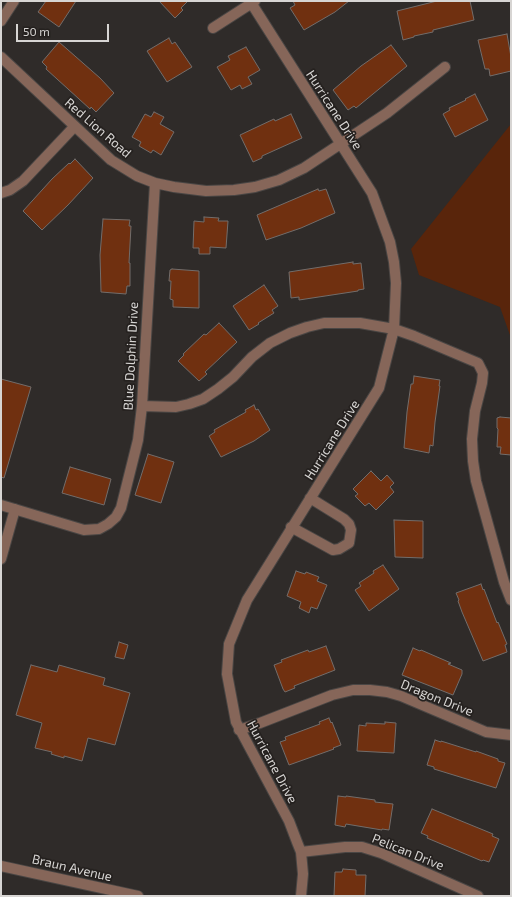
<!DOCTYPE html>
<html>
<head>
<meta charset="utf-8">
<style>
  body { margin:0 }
  #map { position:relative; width:512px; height:897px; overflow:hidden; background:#2f2b29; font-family:"Exo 2",sans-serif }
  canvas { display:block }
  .frame { position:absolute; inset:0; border:2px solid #d7d5d3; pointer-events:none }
  .scale { position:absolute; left:16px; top:24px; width:93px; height:18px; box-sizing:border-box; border:2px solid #d7d5d3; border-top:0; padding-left:5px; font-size:12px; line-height:14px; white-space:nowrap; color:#d7d5d3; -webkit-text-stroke:3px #25211f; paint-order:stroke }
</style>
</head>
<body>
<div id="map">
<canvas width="512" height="897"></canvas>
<div class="frame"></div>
<div class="scale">50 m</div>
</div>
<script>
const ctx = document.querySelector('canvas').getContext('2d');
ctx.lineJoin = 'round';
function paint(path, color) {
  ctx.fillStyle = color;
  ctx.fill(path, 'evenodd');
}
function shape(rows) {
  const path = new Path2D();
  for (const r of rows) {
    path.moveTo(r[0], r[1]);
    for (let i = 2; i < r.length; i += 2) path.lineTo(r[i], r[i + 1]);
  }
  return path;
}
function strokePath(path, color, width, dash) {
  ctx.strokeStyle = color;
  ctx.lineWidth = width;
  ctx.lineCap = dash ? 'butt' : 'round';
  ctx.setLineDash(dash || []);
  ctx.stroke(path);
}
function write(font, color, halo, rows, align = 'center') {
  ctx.font = font + ' "Exo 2",sans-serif';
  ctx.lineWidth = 3.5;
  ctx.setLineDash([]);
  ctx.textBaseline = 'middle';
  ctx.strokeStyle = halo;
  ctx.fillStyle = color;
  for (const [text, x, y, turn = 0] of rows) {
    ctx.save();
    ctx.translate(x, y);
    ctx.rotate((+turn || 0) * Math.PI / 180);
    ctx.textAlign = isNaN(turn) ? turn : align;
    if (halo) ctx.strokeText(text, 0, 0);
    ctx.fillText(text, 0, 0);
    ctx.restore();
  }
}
paint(shape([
  [511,124,511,338,500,307,419,275,411,249]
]), '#59250b');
const building = shape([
  [46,1,76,1,59,27,38,12,46,1],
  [159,1,188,1,181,8,183,10,175,18,159,1],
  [293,1,349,1,335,12,304,30,290,8,295,5,293,1],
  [437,1,470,1,474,20,433,30,433,32,414,36,414,37,403,40,397,11,437,1],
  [507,34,511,57,511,71,490,76,489,69,485,69,478,40,507,34],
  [169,38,172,44,175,42,192,67,167,82,147,51,169,38],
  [59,42,100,78,114,93,96,112,91,107,90,109,46,69,47,67,42,62,59,42],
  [391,45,407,66,356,108,354,106,348,110,333,90,361,66,391,45],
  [246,47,260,70,248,77,252,84,242,89,240,85,231,90,217,67,230,60,228,56,246,47],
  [475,94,488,120,455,137,443,114,450,110,449,108,466,100,465,99,475,94],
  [154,112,164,117,160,124,174,132,161,155,153,150,151,153,139,146,141,142,132,137,145,114,151,117,154,112],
  [291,114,302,138,262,156,262,158,253,162,240,135,274,119,275,121,291,114],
  [75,159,93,178,68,205,42,230,23,211,52,179,69,163,70,164,75,159],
  [318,189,319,191,326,189,335,213,301,228,266,240,257,215,318,189],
  [204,217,219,218,218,221,228,221,226,248,210,247,210,254,199,254,199,248,193,248,194,221,204,222,204,217],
  [103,219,130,220,129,226,131,226,129,263,130,263,130,286,127,286,126,294,101,292,100,255,103,219],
  [353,262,353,264,361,263,364,289,358,290,358,291,299,300,299,297,291,298,289,272,353,262],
  [172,269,199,271,199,308,173,307,173,300,170,299,171,281,169,281,170,270,172,269],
  [264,285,278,306,272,310,274,313,258,323,259,324,249,330,233,306,264,285],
  [219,323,237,342,205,372,207,374,199,381,178,361,184,355,183,354,204,334,206,335,219,323],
  [414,376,440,380,439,386,440,386,435,422,433,446,430,445,429,453,404,448,407,412,411,384,413,384,414,376],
  [1,379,31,387,4,478,1,477,1,379],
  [254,405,256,410,258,409,270,430,254,441,221,457,209,436,215,432,214,430,246,412,245,410,254,405],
  [500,417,511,418,511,455,500,454,501,447,497,447,498,429,497,428,497,418,500,417],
  [148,454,174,462,161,503,135,495,148,454],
  [70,467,111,479,104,505,62,493,70,467],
  [371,471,381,481,387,475,394,483,390,487,394,492,376,510,369,503,365,506,355,496,358,494,353,489,371,471],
  [394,520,423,521,423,558,395,557,394,520],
  [383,565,399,589,369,611,355,590,361,586,359,583,374,573,373,571,383,565],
  [296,571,305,574,306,572,319,577,317,581,327,585,317,609,311,607,309,613,299,608,301,602,287,596,296,571],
  [481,584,483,590,484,589,497,623,498,622,507,644,505,645,507,652,483,661,462,612,458,601,459,600,456,593,481,584],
  [119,642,128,645,124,659,115,657,119,642],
  [326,646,335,670,294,686,295,688,285,692,283,689,274,665,282,662,281,660,308,650,309,652,326,646],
  [413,648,420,651,421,650,451,663,448,664,462,670,462,674,453,695,402,675,413,648],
  [31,665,57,672,59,665,105,678,103,685,130,693,115,745,88,738,82,761,64,756,64,758,51,754,52,752,35,748,42,723,16,715,31,665],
  [329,718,331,723,332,722,341,745,333,748,334,749,289,765,280,742,286,740,285,737,320,724,319,722,329,718],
  [385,722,396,723,394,753,357,751,359,725,366,726,366,723,385,724,385,722],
  [435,740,441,742,441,741,476,752,476,751,498,759,498,761,505,763,496,788,434,769,434,767,427,765,435,740],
  [338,796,346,797,346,796,375,800,375,802,393,804,389,830,382,829,382,830,346,824,345,827,335,825,338,796],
  [432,809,493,834,492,836,499,839,489,862,483,860,482,861,427,838,428,836,421,833,432,809],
  [343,869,356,870,356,875,366,875,365,896,334,896,335,872,342,872,343,869]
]);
paint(building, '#703010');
strokePath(building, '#726d6b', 1);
const minor = shape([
  [250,1,372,193,390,242,394,262,396,283,394,329,379,388,247,600,229,644,227,674,236,722,289,821,297,842,301,852,303,874,301,896],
  [1,21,14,1],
  [213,28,255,1],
  [1,57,111,160,137,176,155,183,174,187,206,191,234,190,255,187,279,180,304,168,387,113,445,67],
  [1,193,10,190,23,181,74,127],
  [142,406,176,407,189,404,203,399,218,389,233,377,252,357,270,343,290,333,307,327,324,323,360,323,394,329,414,336,478,363,483,373,482,383,475,411,472,439,473,461,476,481,504,582,511,600],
  [1,505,84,530,99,529,108,524,116,517,121,508,138,440,142,406,155,183],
  [291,527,333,550,339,549,349,543,351,530,349,524,344,519,310,498],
  [1,559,15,509],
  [239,730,260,723,332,695,353,690,370,690,387,692,401,696,486,732,511,735],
  [301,852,345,847,362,847,381,853,478,896],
  [1,866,138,896]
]);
strokePath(minor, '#4a4644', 12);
strokePath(minor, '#866659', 10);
write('13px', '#d7d5d3', '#25211f', [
  ["Hurricane Drive",334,110,57],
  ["Red Lion Road",98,128,41],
  ["Blue Dolphin Drive",131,356,-87],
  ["Hurricane Drive",332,440,-58],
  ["Dragon Drive",437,698,22],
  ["Hurricane Drive",272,762,62],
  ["Pelican Drive",408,852,22],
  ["Braun Avenue",72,868,13]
]);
</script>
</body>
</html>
